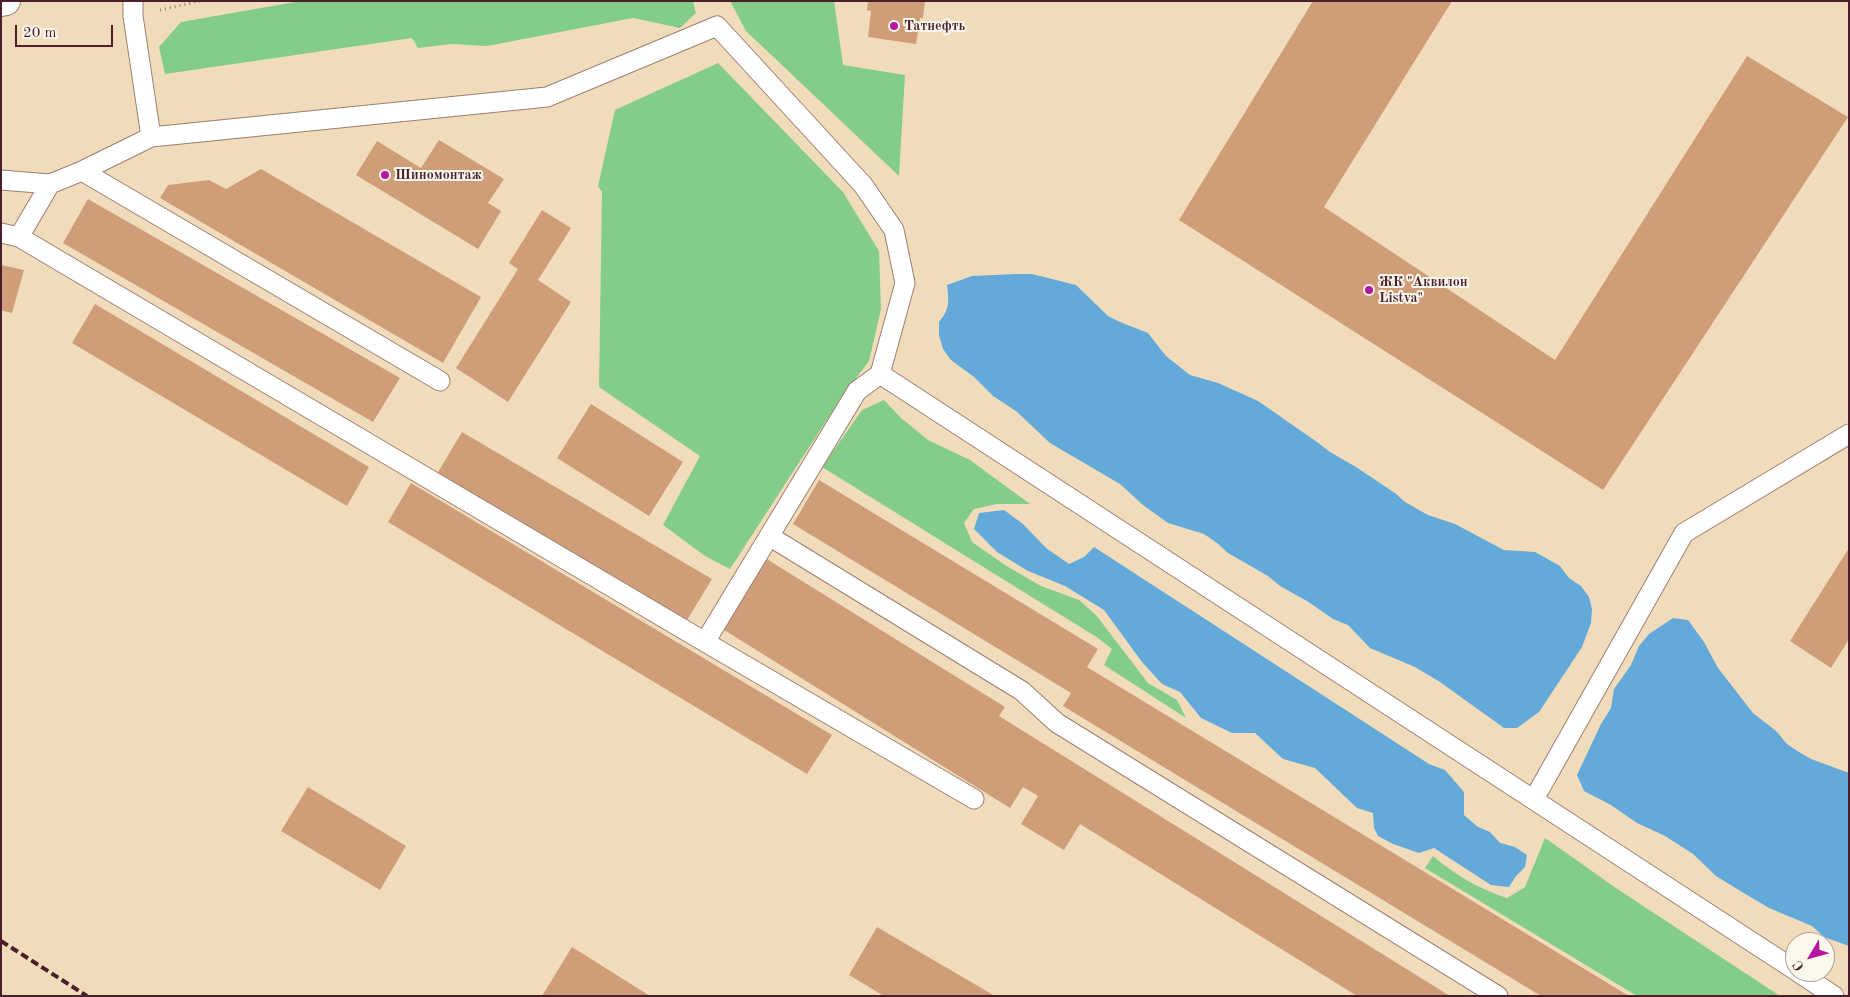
<!DOCTYPE html>
<meta charset="utf-8">
<style>
body{margin:0}
#map{position:relative;width:1850px;height:997px;overflow:hidden;background:#f0dcbb;font-family:"Old Standard TT",serif}
canvas{display:block}
.frame{position:absolute;inset:0;border:2px solid #4a1f2b;pointer-events:none}
.north{position:absolute;left:1785px;top:932px;width:50px;height:50px;box-sizing:border-box;background:#fbf7ec;border:1px solid #b4a19f;border-radius:50%;rotate:233deg;font-size:14px;font-weight:700;line-height:20px;text-align:center;color:#4a1f2b}
.north::after{content:'';display:block;margin:auto;width:18px;height:22px;background:#b5179e;clip-path:polygon(50% 0,100% 100%,50% 72%,0 100%)}
.scale{position:absolute;left:15px;top:25px;width:98px;height:22px;box-sizing:border-box;border:2px solid #4a1f2b;border-top:0;padding-left:6px;font-size:15px;line-height:18px;white-space:nowrap;color:#4a1f2b;-webkit-text-stroke:4px #fbf7ec;paint-order:stroke}
</style>
<div id="map">
<canvas width="1850" height="997"></canvas>
<div class="frame"></div>
<div class="north">С</div>
<div class="scale">20 m</div>
</div>
<script>
const c = document.querySelector('canvas').getContext('2d');
c.lineJoin = 'round';
function fill(path, color) { c.fillStyle = color; c.fill(path, 'evenodd'); }
function trace(path, color, width, dash) { c.strokeStyle = color; c.lineWidth = width; c.lineCap = dash ? 'butt' : 'round'; c.setLineDash(dash || []); c.stroke(path); }
function label(font, color, halo, rows, align = 'center') {
  c.font = font + ' "Old Standard TT",serif'; c.lineWidth = 4; c.setLineDash([]); c.textBaseline = 'middle'; c.strokeStyle = halo; c.fillStyle = color; for (const [text, x, y, turn = 0] of rows) {
    c.save(); c.translate(x, y); c.rotate((+turn || 0) * Math.PI / 180); c.textAlign = isNaN(turn) ? turn : align; if (halo) c.strokeText(text, 0, 0); c.fillText(text, 0, 0); c.restore();
  }
}
fill(new Path2D(`
 M301,1H693L696,13L680,28L633,18L487,46L451,44L418,48L412,38L165,74L159,47L181,22Z
 M730,1H834L843,65L905,75L899,176L746,31Z
 M718,63L843,192L879,251L881,309L869,361L841,398L730,569L705,556L663,525L700,456L599,387L602,192L598,186L615,110Z
 M884,400L901,418L928,440L970,460L1030,504H997L974,509L964,523L972,542L1005,565L1041,586L1079,600L1096,615L1148,683L1177,700L1186,718L1104,665L1112,649L1098,638L822,467L862,410Z
 M1545,838L1616,888L1780,996H1637L1425,868L1433,856C1455,875 1479,889 1507,898L1525,887Z`), '#84cd89');
fill(new Path2D(`
 M1016,274H1032L1076,285L1108,316L1120,322L1148,333L1166,356L1190,375L1218,383L1258,401L1317,442L1330,452L1356,467L1395,493L1405,502L1428,515L1455,524L1504,550L1535,552L1560,566L1569,578L1581,586L1589,597L1592,609L1591,623L1582,647L1539,712L1517,728H1504L1440,682L1415,667L1370,648L1348,625L1333,619L1307,601L1280,586L1268,576L1228,553L1217,543L1204,534L1168,523L1143,505L1120,484L1050,443L1016,411L993,396L974,377L951,360L943,349L939,335V322C950,309 949,301 947,285L972,276Z
 M1004,510L1023,524L1046,548L1069,564L1084,557L1094,547L1412,753L1429,764L1445,770L1464,792V815L1478,827L1490,832L1500,843L1515,847L1527,855L1525,867L1516,876L1509,887L1491,885L1434,848L1419,853L1393,844L1378,836L1374,828L1373,813L1357,808L1315,768L1283,759L1255,733H1232L1201,718L1180,692L1162,684L1142,662L1104,610L1065,586L1028,571L997,552L974,529L979,513Z
 M1673,618L1688,620L1704,642L1718,668L1753,713L1776,731L1787,744L1799,752L1811,759L1849,773V946L1824,937L1812,926L1769,908L1742,892L1716,876L1693,854L1665,836L1637,823L1611,805L1584,791L1577,775L1601,724L1611,708L1614,689L1631,665L1639,646L1649,634Z`), '#63aada');
fill(new Path2D(`
 M868,1H925L923,18H920L916,44L868,37L871,11L867,10Z
 M1313,1H1452L1324,207L1555,360L1747,56L1848,117L1603,490L1179,220Z
 M439,140L504,179L488,203L501,211L478,249L356,175L377,141L421,168Z
 M261,169L481,297L443,363L160,198L168,185L209,180L226,189Z
 M88,199L400,378L373,422L63,243Z
 M542,210L571,228L538,280L571,302L508,402L456,368L518,269L509,263Z
 M1,265L24,270L12,313L1,310Z
 M95,304L369,467L347,506L72,343Z
 M591,404L683,462L649,516L557,458Z
 M462,432L712,579L687,620L437,474Z
 M819,480L1098,649L1087,667L1629,996H1541L1063,706L1071,693L793,524Z
 M411,483L832,735L807,774L388,522Z
 M1849,548V639L1831,668L1790,641Z
 M765,558L1005,707L999,716L1450,996H1357L1080,824L1064,850L1021,824L1038,796L1023,787L1010,808L721,628Z
 M308,787L406,846L380,890L281,831Z
 M877,927L995,996H884L849,975Z
 M572,947L650,996H542Z`), '#cf9e79');
const lane = new Path2D(`
 M133,1V16L151,137L547,97L717,26L863,185L894,230L905,283L880,374L1795,970
 M82,171L440,381
 M1,180L50,184
 M1,233L19,237L50,184L82,171L151,137
 M19,237L705,642
 M880,374L857,391L705,642L974,799
 M769,536L1022,691L1057,723L1498,996
 M1534,799L1684,533L1849,434
 M1798,972L1834,996`);
const primary = new Path2D(`
 M1,2L6,1`);
trace(lane, '#9d7e73', 21);
trace(primary, '#9d7e73', 30);
trace(new Path2D(`
 M160,10L200,1`), '#9d7e73', 3, [1, 4]);
trace(lane, '#fff', 19);
trace(primary, '#fff', 28);
trace(new Path2D(`
 M1,941L87,996`), '#4a1f2b', 4, [8, 4]);
for (const [x, y, r, color] of [
 [894,26,5,"#b5179e"],
 [385,175,5,"#b5179e"],
 [1369,290,5,"#b5179e"]
]) { const dot = new Path2D(); dot.arc(x, y, r, 0, 2 * Math.PI); c.fillStyle = color; c.fill(dot); trace(dot, '#fbf7ec', 2); }
label('bold 14px', '#4a1f2b', '#fbf7ec', [
 ["Татнефть",904,26],
 ["Шиномонтаж",395,175],
 ["ЖК \"Аквилон",1379,282],
 ["Listva\"",1379,298]
], 'left');
</script>
